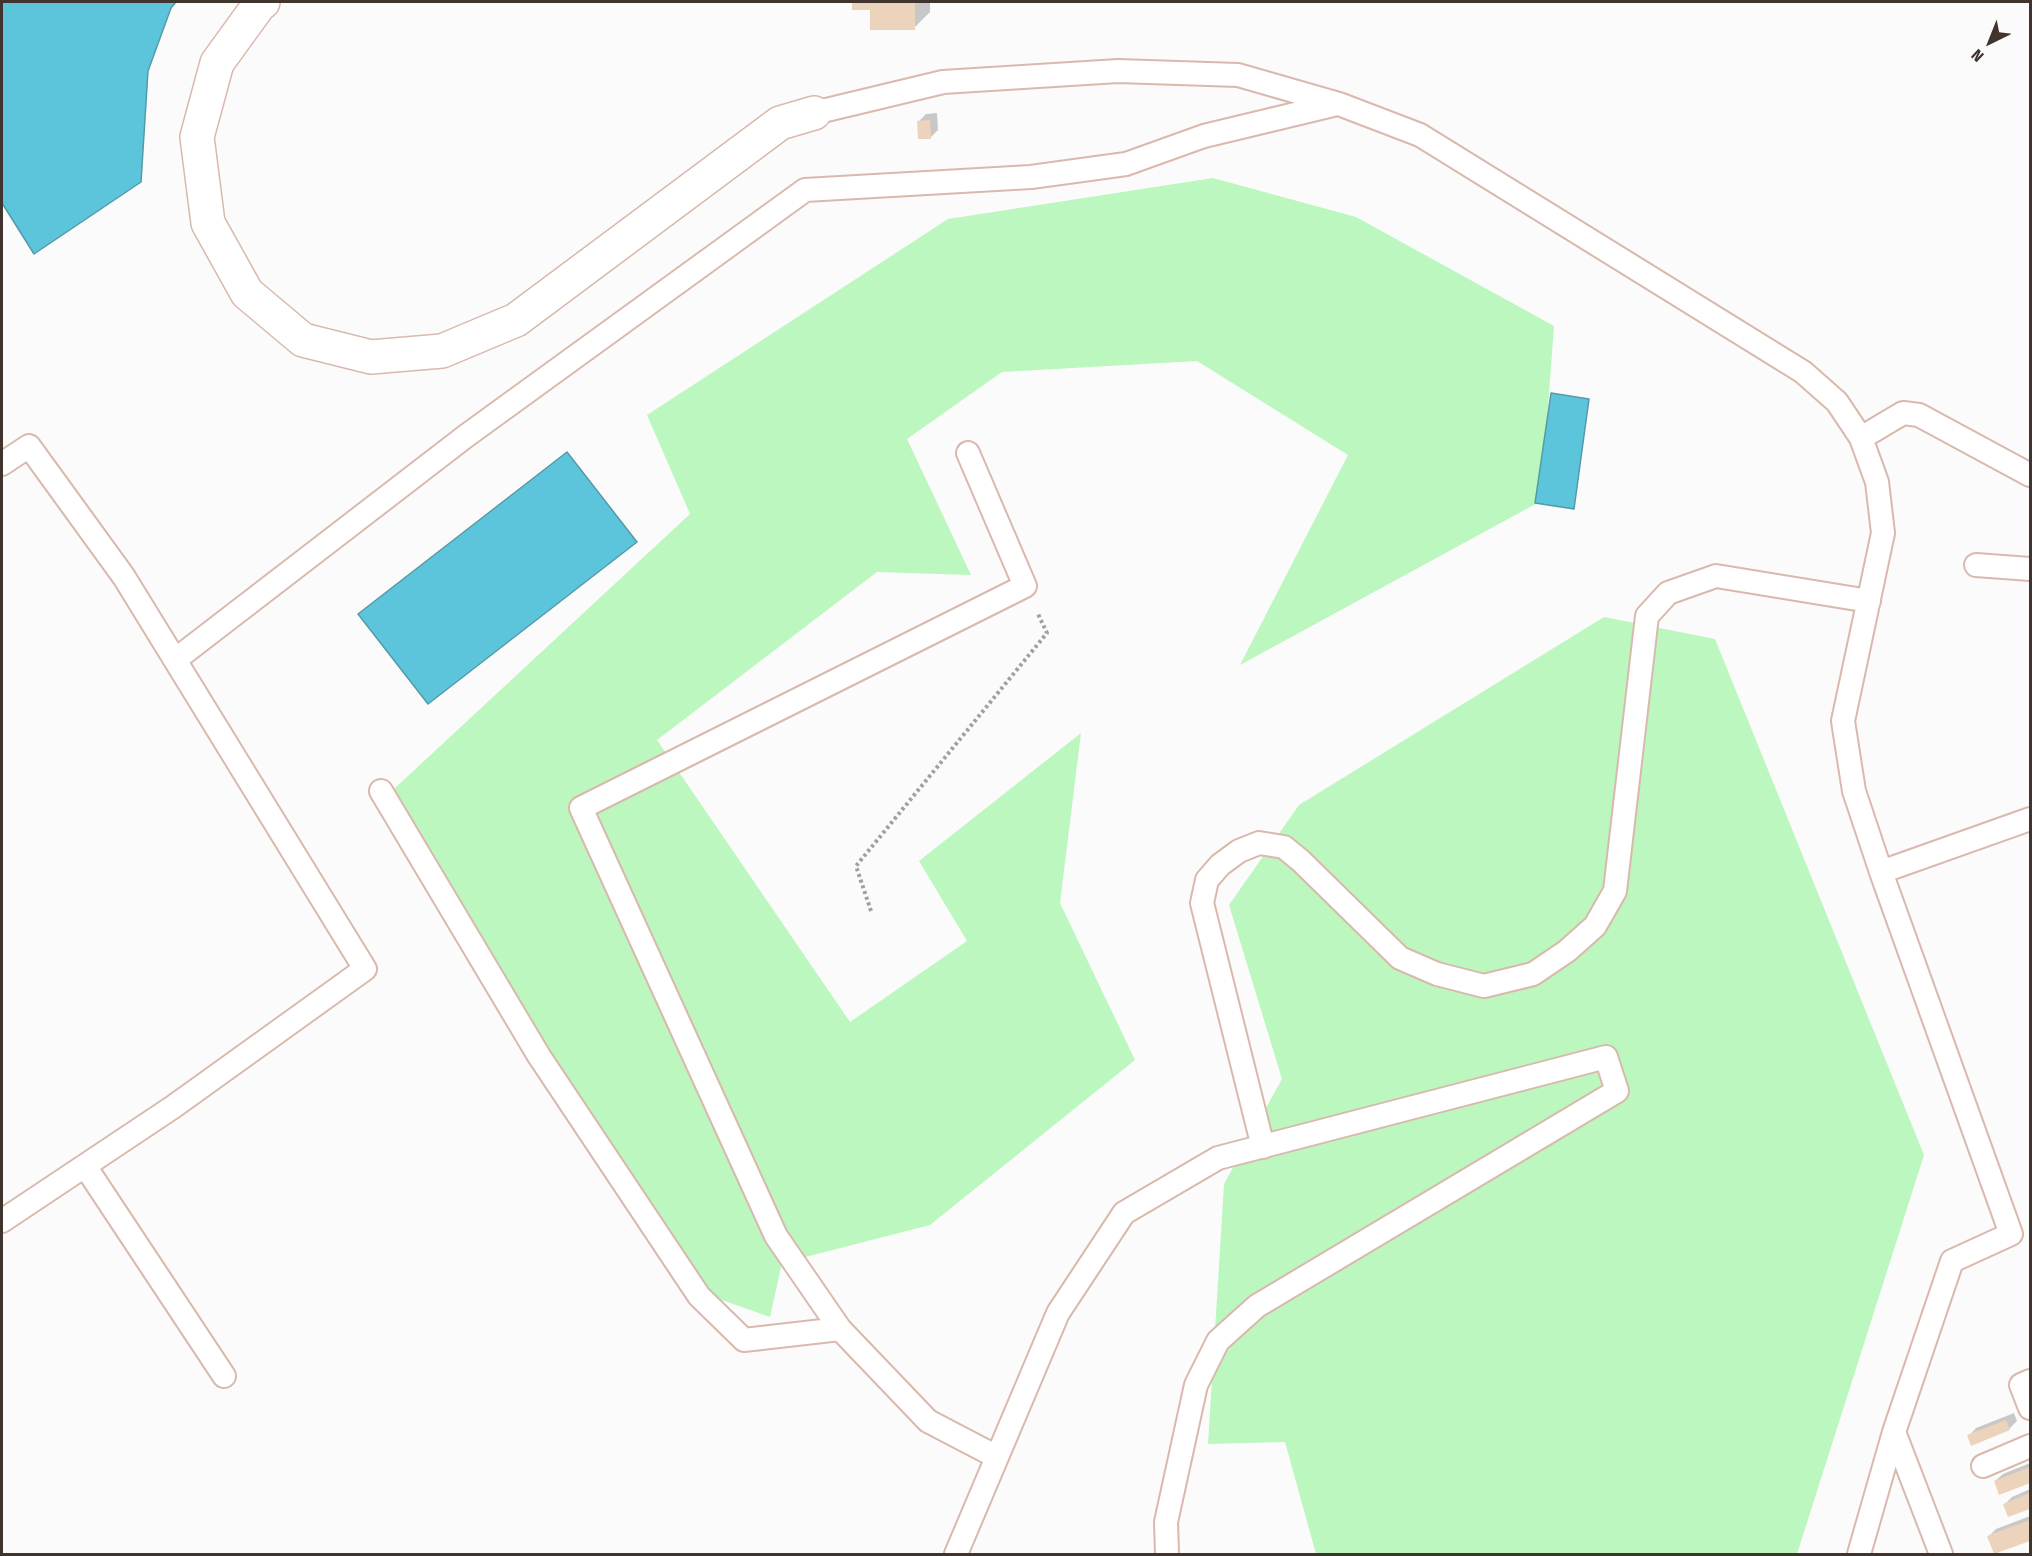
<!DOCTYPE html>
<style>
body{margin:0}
#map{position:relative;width:2032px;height:1556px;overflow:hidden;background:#fbfbfb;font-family:"Fira Sans Condensed",sans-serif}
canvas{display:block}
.frame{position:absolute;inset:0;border:3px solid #40342f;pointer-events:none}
.north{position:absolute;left:1960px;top:12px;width:60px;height:60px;-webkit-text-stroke:4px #fbfbfb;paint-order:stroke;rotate:223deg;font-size:16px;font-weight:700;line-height:24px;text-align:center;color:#40342f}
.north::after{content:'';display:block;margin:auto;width:21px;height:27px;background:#40342f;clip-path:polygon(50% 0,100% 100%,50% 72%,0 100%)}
</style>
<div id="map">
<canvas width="2032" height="1556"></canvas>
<div class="frame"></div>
<div class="north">N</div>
</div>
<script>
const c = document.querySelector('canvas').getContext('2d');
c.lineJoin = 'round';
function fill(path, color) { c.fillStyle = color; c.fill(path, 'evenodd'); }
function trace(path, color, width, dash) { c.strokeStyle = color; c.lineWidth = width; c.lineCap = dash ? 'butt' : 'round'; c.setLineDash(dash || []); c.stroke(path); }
fill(new Path2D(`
 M1213,178L1356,217L1554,326L1541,501L1240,665L1348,455L1197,361L1002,372L907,439L971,575L877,572L657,740L850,1022L967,941L919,861L1081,733L1060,903L1135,1060L930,1225L782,1263L770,1317L702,1293L381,801L690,514L647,415L948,219Z
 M1604,617L1715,639L1924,1155L1797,1554H1316L1285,1442L1208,1444L1224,1184L1282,1079L1229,905L1299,805Z`), '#bbf7be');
const water = new Path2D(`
 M2,2H176L171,8L148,71L141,182L34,254L2,203Z
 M1551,393L1589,399L1574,509L1535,503Z
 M567,452L637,542L428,704L358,614Z`);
fill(water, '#5dc5db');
trace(water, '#549aa7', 1.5);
fill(new Path2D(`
 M853,2H930V12L914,28L872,8H853Z
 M937,113L938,130L930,138L919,121L926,114Z
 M2014,1413L2017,1421L2009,1429L1969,1436L1976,1428Z
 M2030,1463V1481L2000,1493L1995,1481L2003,1474Z
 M2030,1489V1507L2009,1516L2005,1504L2012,1497Z
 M2030,1516V1539L1995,1552L1989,1536L1996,1529Z`), '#0003');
fill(new Path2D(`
 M852,2H915V30H870V10H852Z
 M930,120L931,139H918L917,121Z
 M2006,1420L2010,1430L1971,1446L1967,1435Z
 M2030,1467V1483L1999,1495L1994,1481Z
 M2030,1493V1509L2008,1517L2003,1504Z
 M2030,1520V1541L1994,1554L1987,1536Z`), '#ebd3bc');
const lane = new Path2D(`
 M814,113L943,82L1118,71L1238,75L1339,104L1420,135L1803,372L1837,402L1861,438L1877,482L1883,533L1843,721L1854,791L1881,872L2030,819
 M1861,438L1903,413L1919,415L2030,475
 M968,453L1025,586L581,808L776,1236L840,1329L928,1421L997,1457
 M2,464L29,446L124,577L365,969L173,1107L2,1221
 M1976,565L2030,569
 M175,660L466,436L805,190L1031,177L1126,164L1204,136L1337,104
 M381,791L539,1056L699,1296L744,1340L840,1329
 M1881,872L2011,1234L1952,1261L1894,1432L1941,1554
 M1263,1147L1202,903L1207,880L1220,865L1239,851L1259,843L1284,847L1301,861L1400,958L1437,974L1484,986L1533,974L1567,951L1595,926L1615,891L1647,616L1668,593L1716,576L1869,601
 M85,1166L224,1376
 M2030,1381L2021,1385L2030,1408
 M1983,1466L2030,1446
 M956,1554L1058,1313L1124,1213L1218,1158L1606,1057L1617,1091L1257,1306L1218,1341L1196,1385L1166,1522L1167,1554
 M1859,1554L1894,1432`);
const secondary = new Path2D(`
 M263,2L259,5L217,63L197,137L208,223L247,293L303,340L371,357L442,351L516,320L780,123L814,113`);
trace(lane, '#d9b9ad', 26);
trace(secondary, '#d9b9ad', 36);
trace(new Path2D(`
 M871,911L856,866L1047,633L1038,614`), '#a49e9c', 4, [3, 3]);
trace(lane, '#fff', 22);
trace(secondary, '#fff', 33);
</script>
